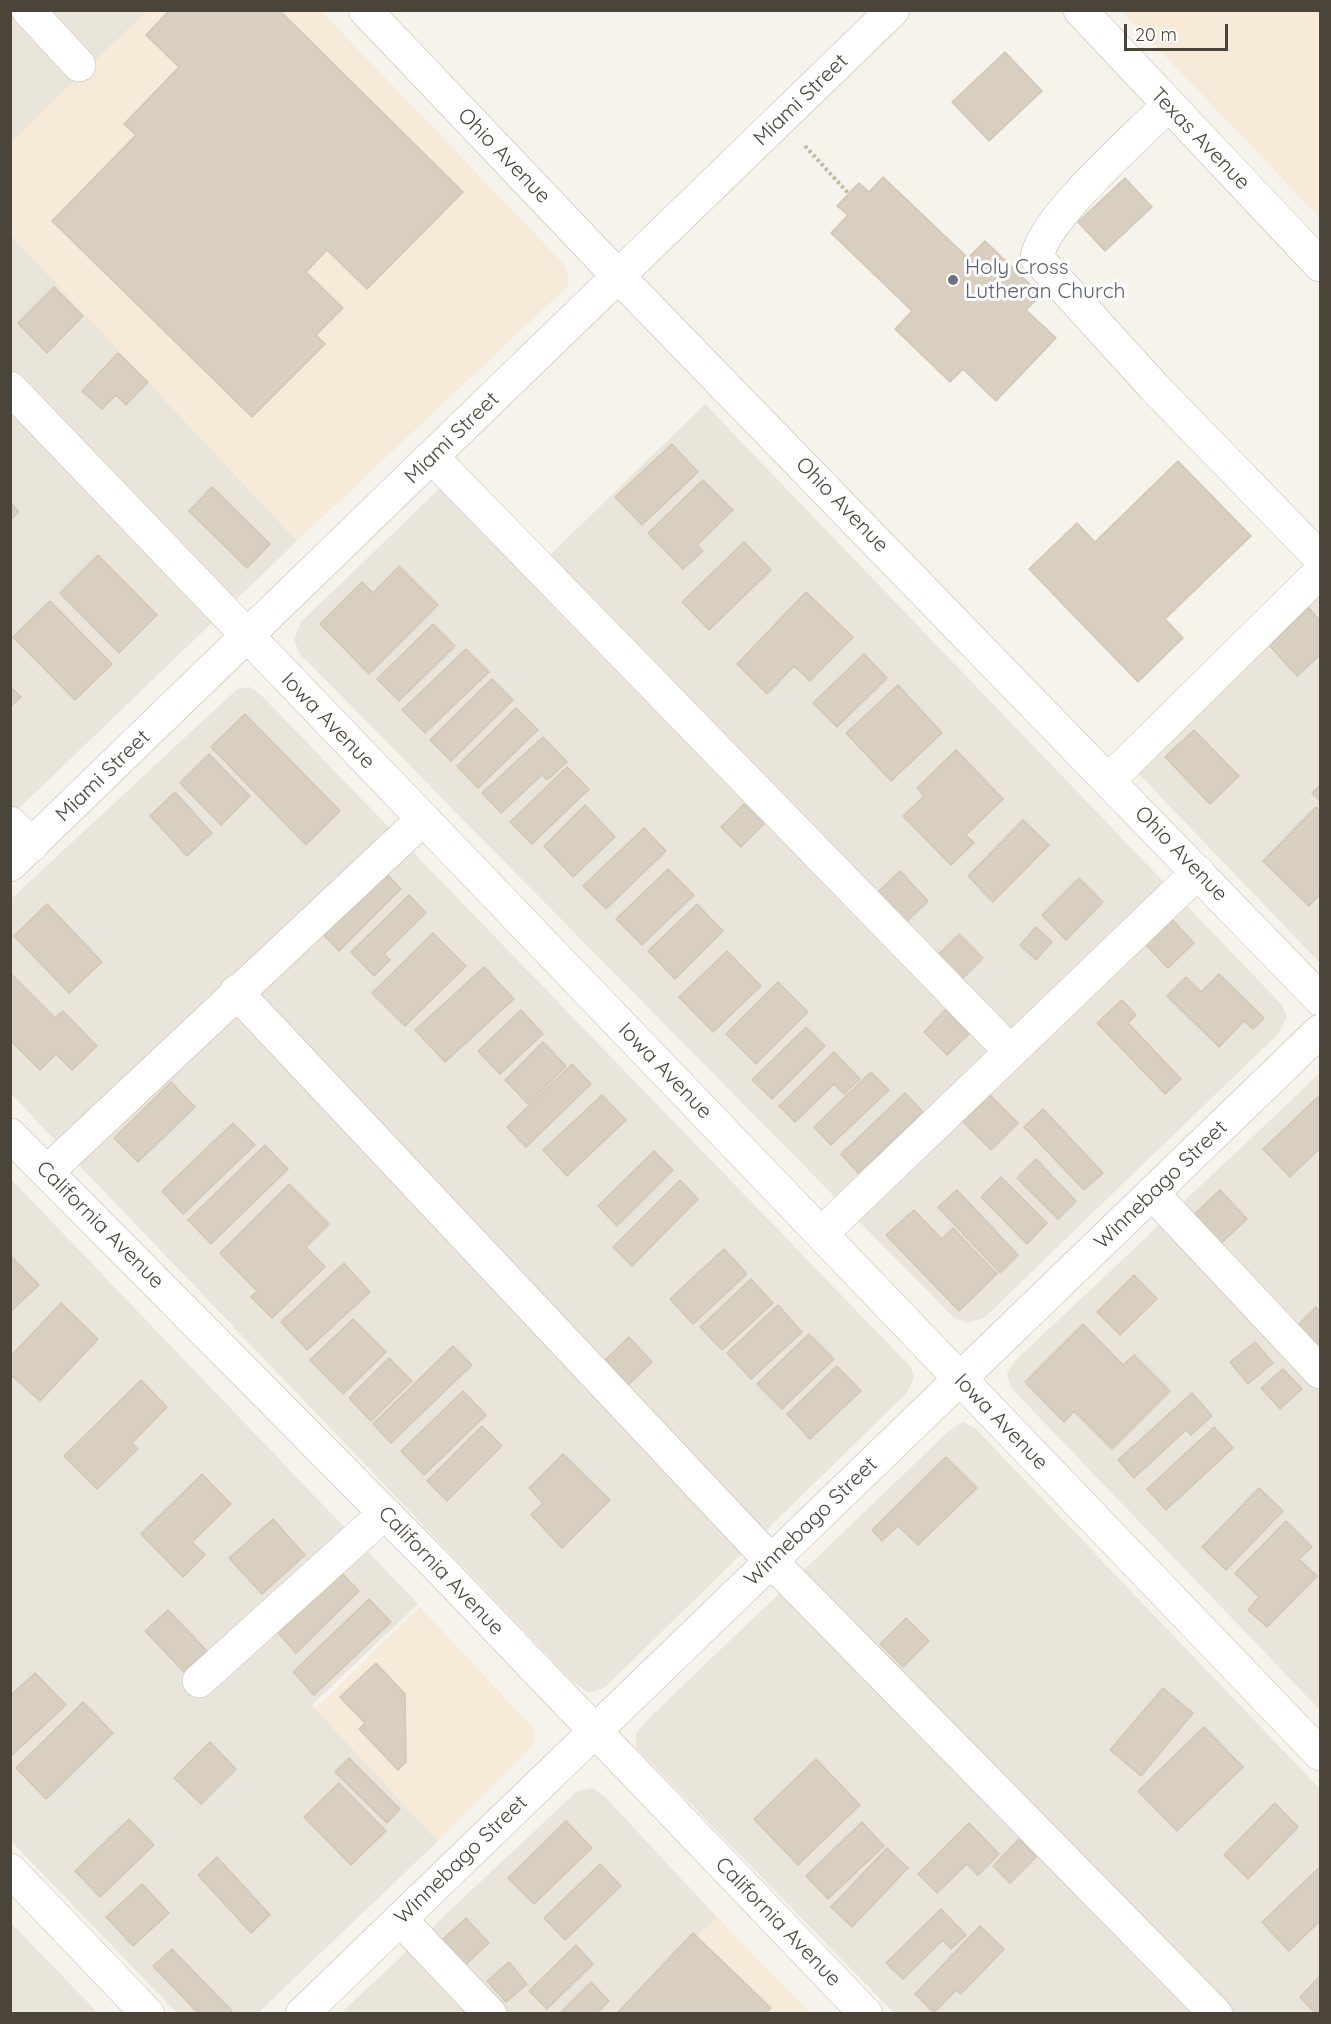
<!DOCTYPE html>
<style>
body{margin:0}
#map{position:relative;width:1331px;height:2024px;overflow:hidden;background:#f6f3ec;font-family:Quicksand,sans-serif}
canvas{display:block}
.frame{position:absolute;inset:0;border:12px solid #4b4439;pointer-events:none}
.scale{position:absolute;left:1124px;top:24px;width:104px;height:27px;box-sizing:border-box;border:3px solid #4b4439;border-top:0;padding-left:8px;font-size:18px;line-height:21px;white-space:nowrap;color:#4b4439;-webkit-text-stroke:4px #fff;paint-order:stroke}
</style>
<div id="map">
<canvas width="1331" height="2024"></canvas>
<div class="frame"></div>
<div class="scale">20 m</div>
</div>
<script>
const c = document.querySelector('canvas').getContext('2d');
c.lineJoin = 'round';
function fill(path, color) { c.fillStyle = color; c.fill(path, 'evenodd'); }
function trace(path, color, width, dash) { c.strokeStyle = color; c.lineWidth = width; c.lineCap = dash ? 'butt' : 'round'; c.setLineDash(dash || []); c.stroke(path); }
function label(font, color, halo, rows, align = 'center') {
  c.font = font + ' Quicksand,sans-serif'; c.lineWidth = 6; c.setLineDash([]); c.textBaseline = 'middle'; c.strokeStyle = halo; c.fillStyle = color; for (const [text, x, y, turn = 0] of rows) {
    c.save(); c.translate(x, y); c.rotate((+turn || 0) * Math.PI / 180); c.textAlign = isNaN(turn) ? turn : align; if (halo) c.strokeText(text, 0, 0); c.fillText(text, 0, 0); c.restore();
  }
}
fill(new Path2D(`
 M11,11H147L11,143Z
 M11,235L297,541L11,816Z
 M705,404L1282,1005L1287,1017L1279,1033L984,1318L967,1323L953,1317L299,653L294,639L301,622L443,485L547,558Z
 M1320,590V963L1136,771Z
 M250,687L262,696L911,1367L914,1378L907,1393L604,1688L589,1693L573,1682L11,1094V899L237,689Z
 M1320,1073V1710L1011,1388L1007,1373L1015,1361Z
 M10,1178L418,1604L312,1705L438,1841L258,2013H177L11,1841Z
 M963,1422L975,1428L1320,1789V2013H894L636,1748V1733L646,1721L951,1429Z
 M593,1788L605,1797L717,1917L615,2013L340,2014L577,1791Z
 M10,1923H11L98,2013H11Z`), '#eae5da');
fill(new Path2D(`
 M147,11H321L563,263L568,273L569,285L297,541L11,235L10,143Z
 M1122,11H1320V218Z
 M420,1607L535,1730V1741L527,1752L438,1841L315,1709Z
 M717,1917L810,2013L615,2014Z`), '#f7ead8');
const building = new Path2D(`
 M170,10H279L463,192L367,289L327,250L306,272L343,308L316,335L325,344L252,417L52,221L136,135L124,124L179,67L146,35Z
 M1005,52L1042,91L989,141L952,102Z
 M883,177L968,258L985,241L1041,295L1026,310L1056,338L996,401L963,369L950,382L895,329L912,311L831,233L848,215L837,206L859,183L869,192Z
 M1125,178L1152,207L1105,251L1078,222Z
 M54,287L83,316L47,353L18,323Z
 M118,353L148,382L126,405L116,395L102,409L82,391Z
 M672,444L698,472L642,525L615,497Z
 M1178,461L1251,536L1165,619L1183,638L1138,682L1029,569L1077,523L1095,542Z
 M703,480L733,510L697,545L703,551L683,569L648,533Z
 M212,487L270,544L247,568L189,511Z
 M10,502L19,512L10,520Z
 M744,542L771,570L709,630L682,602Z
 M98,555L157,615L119,653L60,593Z
 M399,566L438,605L369,674L320,624L362,582L373,593Z
 M806,592L853,637L810,681L794,666L767,694L737,664Z
 M50,601L112,664L75,700L13,637Z
 M1309,608L1320,621V655L1297,676L1269,645Z
 M433,624L455,646L399,701L377,679Z
 M466,649L489,672L425,733L402,710Z
 M864,654L887,678L837,727L813,703Z
 M492,679L513,700L451,761L430,740Z
 M898,685L942,733L891,781L846,733Z
 M10,686L21,697L10,707Z
 M516,708L538,730L478,788L457,766Z
 M245,714L340,811L306,845L211,747Z
 M1194,730L1239,776L1210,804L1165,757Z
 M543,737L567,762L547,780L542,775L501,813L482,793Z
 M956,750L1003,799L966,835L974,843L951,865L903,816L924,796L917,788Z
 M209,754L250,796L221,825L180,783Z
 M567,767L589,789L532,844L510,822Z
 M1320,785V801L1312,793Z
 M175,792L212,833L187,856L150,816Z
 M744,804L764,824L741,847L721,827Z
 M585,805L615,837L573,877L544,846Z
 M1316,807L1320,811V894L1309,906L1263,861Z
 M1023,820L1049,845L993,902L968,876Z
 M644,828L666,851L606,909L583,886Z
 M382,869L401,889L339,951L320,931Z
 M668,869L694,895L642,945L616,919Z
 M900,871L928,901L901,927L872,898Z
 M1079,878L1103,902L1066,940L1042,915Z
 M409,895L426,913L384,954L390,960L374,976L351,952Z
 M47,904L102,962L69,993L14,936Z
 M697,904L723,931L675,979L648,951Z
 M1169,916L1194,943L1168,968L1142,941Z
 M1036,927L1052,942L1036,960L1020,945Z
 M433,933L466,966L405,1026L372,993Z
 M959,934L983,958L961,980L936,957Z
 M727,951L761,986L713,1032L679,997Z
 M484,967L514,999L445,1062L415,1030Z
 M10,973L55,1018L63,1011L97,1046L72,1070L56,1054L40,1070L10,1040Z
 M1219,974L1264,1018L1253,1029L1244,1021L1219,1047L1167,996L1186,977L1201,992Z
 M778,982L808,1012L756,1064L726,1034Z
 M1122,1000L1136,1015L1128,1023L1181,1079L1165,1094L1097,1023Z
 M521,1010L543,1034L500,1074L478,1051Z
 M945,1010L969,1034L947,1055L924,1032Z
 M806,1027L825,1046L772,1099L752,1080Z
 M543,1042L566,1066L528,1104L505,1080Z
 M834,1052L860,1079L844,1094L834,1084L795,1122L779,1106Z
 M572,1064L591,1084L526,1147L507,1127Z
 M871,1072L889,1090L831,1145L814,1127Z
 M171,1082L195,1107L138,1162L114,1138Z
 M905,1093L923,1112L858,1173L841,1154Z
 M602,1095L626,1120L567,1176L543,1150Z
 M990,1095L1018,1123L991,1150L963,1122Z
 M1320,1095V1148L1290,1177L1263,1149Z
 M1043,1109L1103,1173L1084,1190L1024,1127Z
 M233,1123L255,1145L183,1214L162,1191Z
 M265,1145L288,1169L211,1244L188,1220Z
 M654,1151L673,1170L617,1226L598,1206Z
 M1036,1159L1076,1201L1058,1219L1017,1178Z
 M1001,1177L1047,1223L1027,1244L981,1197Z
 M680,1180L698,1199L632,1266L613,1247Z
 M289,1184L329,1224L306,1247L325,1267L272,1318L251,1297L257,1291L220,1253Z
 M957,1190L1018,1255L1000,1273L938,1207Z
 M1220,1190L1247,1219L1215,1249L1188,1220Z
 M914,1210L942,1239L953,1228L997,1274L959,1311L886,1235Z
 M724,1249L747,1274L693,1324L670,1299Z
 M10,1255L39,1285L10,1312Z
 M344,1263L370,1292L307,1350L281,1322Z
 M1134,1275L1157,1299L1120,1335L1097,1312Z
 M751,1279L773,1303L722,1350L700,1327Z
 M61,1303L98,1339L40,1401L10,1374V1357Z
 M778,1305L802,1332L751,1379L727,1353Z
 M1316,1307L1320,1311V1346L1317,1350L1295,1328Z
 M353,1319L386,1352L343,1394L310,1360Z
 M1083,1324L1123,1365L1134,1355L1170,1391L1112,1449L1074,1411L1064,1422L1025,1382Z
 M809,1334L834,1359L782,1409L757,1384Z
 M629,1337L652,1362L627,1386L603,1362Z
 M1255,1342L1273,1363L1248,1384L1230,1362Z
 M453,1346L472,1365L391,1443L373,1424Z
 M389,1358L412,1381L371,1421L349,1398Z
 M837,1366L861,1391L810,1439L787,1414Z
 M1283,1369L1302,1389L1280,1409L1261,1388Z
 M141,1380L167,1407L132,1443L138,1449L97,1489L64,1456Z
 M463,1391L486,1415L424,1475L401,1451Z
 M1192,1393L1212,1416L1191,1435L1186,1430L1134,1478L1118,1460Z
 M482,1426L502,1446L447,1501L427,1481Z
 M1214,1427L1233,1448L1166,1510L1147,1489Z
 M563,1454L610,1500L562,1548L531,1515L543,1503L529,1488Z
 M946,1457L977,1488L918,1545L898,1526L882,1541L872,1530Z
 M202,1474L231,1504L192,1542L205,1555L183,1577L141,1534Z
 M1259,1488L1283,1511L1226,1570L1202,1547Z
 M273,1519L305,1555L262,1594L229,1558Z
 M1286,1521L1312,1547L1299,1559L1317,1576L1267,1627L1248,1610L1259,1597L1235,1573Z
 M340,1571L359,1591L296,1653L277,1632Z
 M369,1599L391,1622L314,1695L293,1672Z
 M168,1610L207,1651L184,1672L145,1631Z
 M906,1618L929,1641L903,1667L880,1644Z
 M376,1663L405,1694L406,1762L398,1770L359,1729L365,1723L340,1697Z
 M35,1673L66,1705L10,1757V1696Z
 M1163,1688L1193,1713L1141,1776L1110,1750Z
 M83,1702L113,1733L46,1799L16,1768Z
 M1204,1727L1243,1767L1177,1831L1138,1791Z
 M210,1742L236,1769L201,1804L174,1778Z
 M349,1758L400,1809L387,1823L335,1772Z
 M816,1759L860,1805L798,1865L754,1819Z
 M339,1783L386,1831L351,1865L304,1817Z
 M1275,1803L1298,1827L1248,1879L1224,1855Z
 M129,1819L154,1845L100,1897L75,1871Z
 M566,1821L592,1848L534,1904L508,1878Z
 M862,1822L884,1846L828,1899L806,1876Z
 M969,1823L999,1854L978,1875L967,1864L937,1893L918,1874Z
 M1019,1839L1036,1857L1010,1883L993,1866Z
 M887,1848L908,1868L852,1927L831,1907Z
 M217,1857L270,1915L251,1933L198,1875Z
 M600,1864L621,1886L565,1940L544,1918Z
 M1320,1867V1921L1289,1951L1262,1922Z
 M142,1884L169,1913L133,1946L106,1917Z
 M941,1909L966,1935L951,1949L943,1940L903,1979L886,1963Z
 M466,1918L489,1943L463,1967L440,1942Z
 M980,1926L1004,1949L961,1994L956,1990L934,2013L915,1994Z
 M693,1933L771,2008L765,2014H616Z
 M576,1945L593,1964L547,2009L529,1991Z
 M172,1949L232,2011L229,2014H199L153,1966Z
 M509,1962L527,1984L506,2002L487,1981Z
 M1320,1976V2014H1316L1300,1997Z
 M591,1982L609,2001L596,2014H559Z`);
fill(building, '#d8cfc1');
trace(building, '#d3c7b4', 1.5);
const minor = new Path2D(`
 M28,10L79,65
 M365,10L618,276L1320,999
 M1080,10L1320,265
 M1167,106C1137,137 1042,219 1037,258L1155,388L1320,558
 M10,388L1320,1754
 M432,457L1011,1052
 M1110,779L1320,572
 M10,823L32,845
 M10,865L893,10
 M236,992L771,1561L1216,2014
 M10,1135L442,1571L866,2014
 M47,1172L423,819
 M1152,1193L1320,1372
 M821,1234L1198,872
 M199,1681L385,1513
 M10,1870L148,2014
 M400,1919L490,2014
 M302,2014L1320,1031`);
trace(minor, '#c2bbae', 34);
trace(new Path2D(`
 M805,146L849,194`), '#c4b79f', 4, [3, 3]);
trace(minor, '#fff', 33);
for (const [x, y, r, color] of [
 [953,280,6,"#6b7280"]
]) { const dot = new Path2D(); dot.arc(x, y, r, 0, 2 * Math.PI); c.fillStyle = color; c.fill(dot); trace(dot, '#fff', 2); }
label('21px', '#4b4439', '#fff', [
 ["Miami Street",801,100,-44],
 ["Texas Avenue",1200,139,46],
 ["Ohio Avenue",504,156,46],
 ["Miami Street",452,438,-44],
 ["Ohio Avenue",842,505,46],
 ["Iowa Avenue",328,721,46],
 ["Miami Street",103,776,-44],
 ["Ohio Avenue",1181,854,46],
 ["Iowa Avenue",665,1071,46],
 ["Winnebago Street",1161,1185,-44],
 ["California Avenue",100,1225,45],
 ["Iowa Avenue",1001,1422,46],
 ["Winnebago Street",811,1522,-44],
 ["California Avenue",441,1571,46],
 ["Winnebago Street",461,1860,-44],
 ["California Avenue",778,1922,46]
]);
label('21px', '#5b616d', '#fff', [
 ["Holy Cross",965,268],
 ["Lutheran Church",965,292]
], 'left');
</script>
